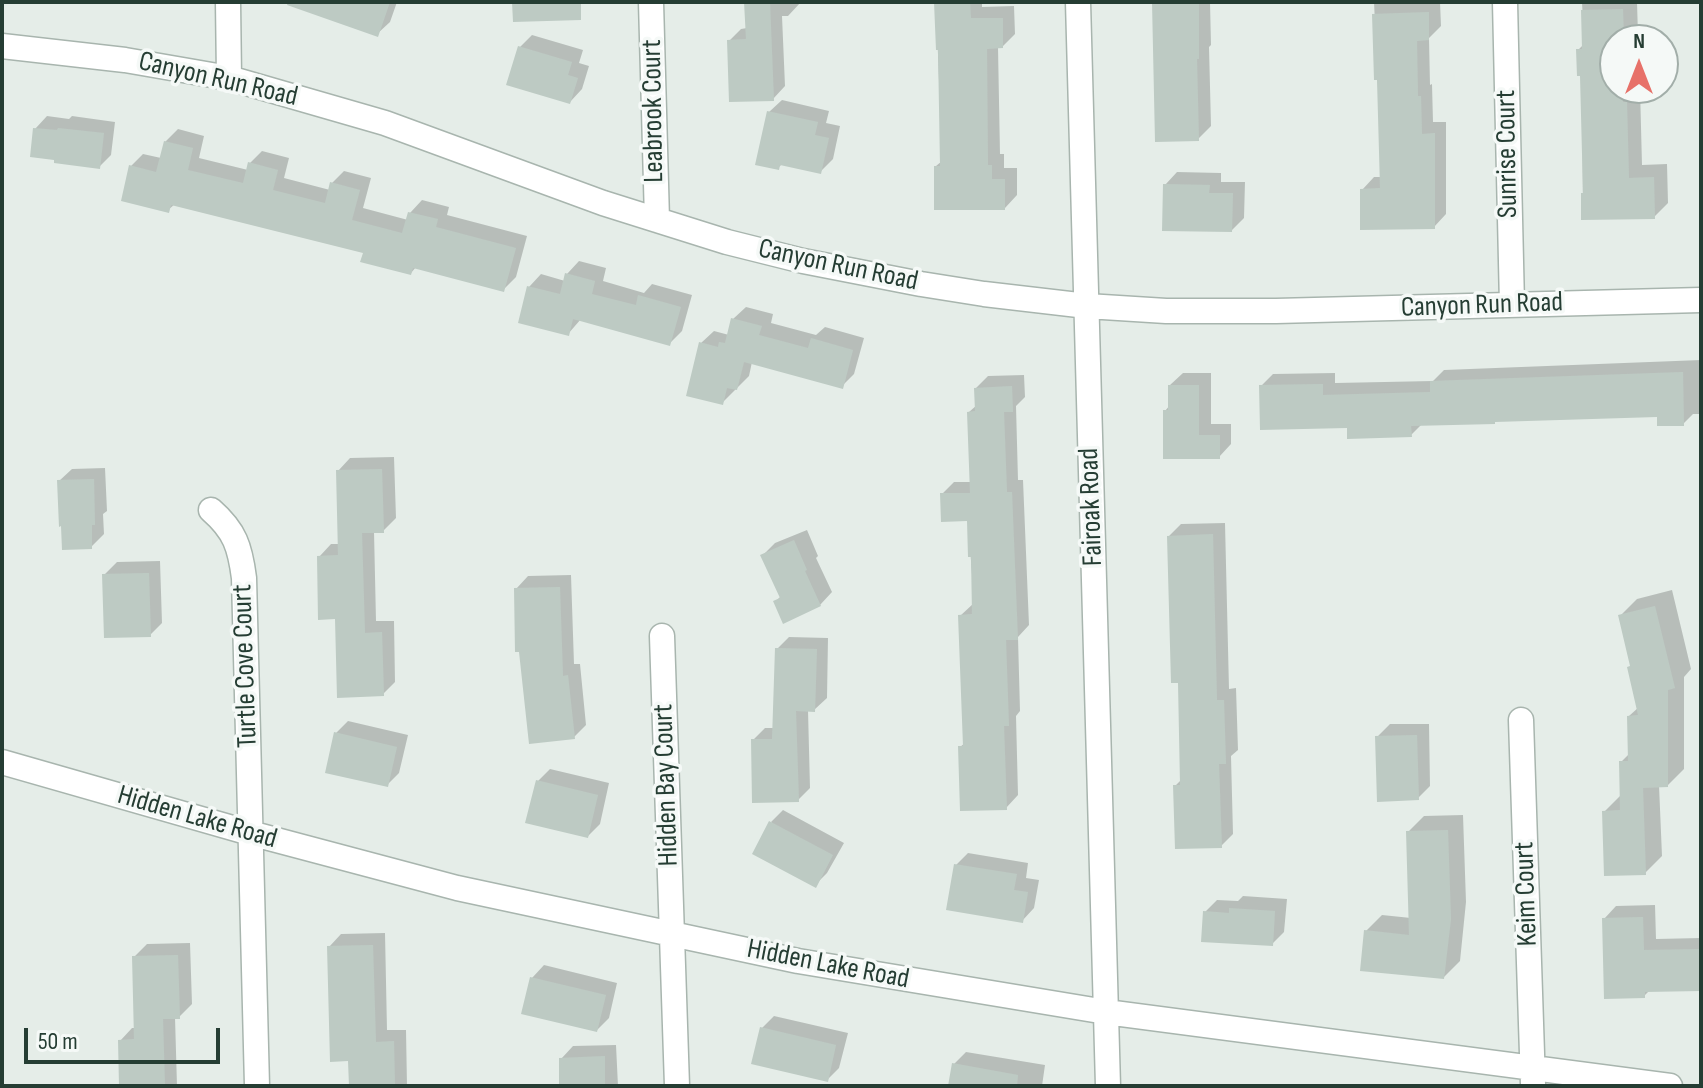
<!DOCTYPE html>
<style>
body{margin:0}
#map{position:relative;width:1703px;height:1088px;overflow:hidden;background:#e5ede8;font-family:"Sofia Sans Condensed",sans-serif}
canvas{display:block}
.frame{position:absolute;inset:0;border:4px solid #253d33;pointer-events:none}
.north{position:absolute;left:1599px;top:24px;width:80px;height:80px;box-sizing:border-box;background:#f5f9f7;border:2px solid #a2aea9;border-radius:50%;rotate:0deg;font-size:22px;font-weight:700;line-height:32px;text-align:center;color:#253d33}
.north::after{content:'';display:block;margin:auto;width:28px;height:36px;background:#e77169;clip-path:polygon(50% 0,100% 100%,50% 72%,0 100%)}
.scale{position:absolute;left:24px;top:1028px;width:196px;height:36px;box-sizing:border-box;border:4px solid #253d33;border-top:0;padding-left:10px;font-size:24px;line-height:28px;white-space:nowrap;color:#253d33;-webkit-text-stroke:6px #f5f9f7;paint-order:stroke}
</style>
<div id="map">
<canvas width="1703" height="1088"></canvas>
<div class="frame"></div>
<div class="north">N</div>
<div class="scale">50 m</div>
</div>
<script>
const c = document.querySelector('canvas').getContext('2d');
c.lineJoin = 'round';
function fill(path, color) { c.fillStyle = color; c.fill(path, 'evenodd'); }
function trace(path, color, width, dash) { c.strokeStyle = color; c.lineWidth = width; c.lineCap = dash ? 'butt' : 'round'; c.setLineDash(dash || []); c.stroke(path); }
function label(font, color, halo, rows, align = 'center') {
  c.font = font + ' "Sofia Sans Condensed",sans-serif'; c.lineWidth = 7; c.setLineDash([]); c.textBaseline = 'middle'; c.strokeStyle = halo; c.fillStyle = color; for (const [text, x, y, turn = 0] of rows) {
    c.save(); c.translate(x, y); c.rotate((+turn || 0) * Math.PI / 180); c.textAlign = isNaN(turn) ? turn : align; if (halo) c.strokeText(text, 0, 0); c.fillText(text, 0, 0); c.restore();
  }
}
fill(new Path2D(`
 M308,2H397L390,22L377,34Z
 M746,2H801L788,16H782L785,86L773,99L729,41L741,29L747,28Z
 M936,2H982V7L1014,6L1015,34L1003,46L998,47L1000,154H1004V168H1017V195L1005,208L936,166L942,161Z
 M1155,2H1210L1211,45L1209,47L1211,126L1198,139Z
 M1374,2H1440L1441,26L1429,38L1430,85L1432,84L1433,122H1446V214L1434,227L1362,190L1374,177H1382Z
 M1582,2H1637L1638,35L1642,34V40H1615V88H1640L1642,165L1667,164L1668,203L1654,217L1583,218L1582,74L1578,50L1584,44Z
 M532,35L583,50L579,63L589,66L582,89L570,102L520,47Z
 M782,100L829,111L826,123L840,126L833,159L820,172L783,163L778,168L769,112Z
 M47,116L69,119L72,116L115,122L111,155L99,167L35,129Z
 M178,129L204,136L199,158L248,170L250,163L262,151L289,158L284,178L330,190L332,183L344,171L371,178L363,208L408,220L410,213L422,200L449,207L447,215L527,236L516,277L503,290L416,267L411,273L365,251L175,204L168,210L131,166L143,154L161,158L165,142Z
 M1177,172L1221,173V182H1245L1244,218L1232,230L1165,185Z
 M579,261L606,268L603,281L644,293L652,284L692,295L682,331L669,344L581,319L568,334L529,287L541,274L565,281L567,274Z
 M746,307L773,314L771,323L816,335L825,327L864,338L854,374L842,386L752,362L749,376L722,403L701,343L714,331L729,335L733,319Z
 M1701,360V414H1693L1683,424L1659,415L1422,424L1411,435L1349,426L1261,386L1273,374L1335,373V383L1433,381L1444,370Z
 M1183,373H1211V424H1231V444L1219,457L1165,411L1170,405V385Z
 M1024,375L1025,397L1016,406L1018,480H1023L1029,625L1018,637L1020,711L1016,716L1018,795L1006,808L960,747L965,743L960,616L974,603L968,519L942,494L954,482H971L969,412L977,405L976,388L988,376Z
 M394,457L396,518L383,531H374L376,621H394L395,682L383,694L337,617L319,557L331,544H340L338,471L350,458Z
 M105,468L107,511L103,514L104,534L91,547L59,481L72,469Z
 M1225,523L1229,689L1236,688L1238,750L1231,756L1233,834L1221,846L1175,786L1182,779L1180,681L1169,536L1181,524Z
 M807,530L818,556L816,558L832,592L820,605L776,601L781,596L762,556L775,543Z
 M160,561L162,623L150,635L104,575L117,562Z
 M571,575L574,664H580L586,725L574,737L516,589L528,576Z
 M1672,590L1691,669L1684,677V769L1668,785H1659L1662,856L1645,873L1604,812L1622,794L1621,762L1630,753L1629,716L1639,707L1632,664L1620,616L1637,599Z
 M789,637L828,638L827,698L814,710H808L810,788L798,800L753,740L765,728H775L777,649Z
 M348,721L408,735L399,773L387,785L336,733Z
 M1390,724H1429L1430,786L1418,798L1377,737Z
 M550,769L609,783L600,824L588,836L538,781Z
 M783,810L844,843L827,873L815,885L771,822Z
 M1463,815L1466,902L1460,961L1444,977L1366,931L1382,915L1411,918L1408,832L1424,816Z
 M968,853L1028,863L1026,878L1039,880L1034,908L1022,921L956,865Z
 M1243,896L1287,899L1284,932L1272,944L1205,912L1217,900L1238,901Z
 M1655,905L1656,939L1701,938V989L1650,990L1644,996L1604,919L1616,906Z
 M385,933L387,1030H406L407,1086H351L350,1059L329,947L341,934Z
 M190,943L192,1004L179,1017H175L177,1086H121L120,1041L132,1028H136L134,957L147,944Z
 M544,965L617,983L609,1018L597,1030L532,978Z
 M774,1016L848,1033L839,1068L827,1080L762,1028Z
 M616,1045L618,1086H562L561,1059L573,1046Z
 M966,1052L1045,1065L1042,1086H950L954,1064Z`), '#0003');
fill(new Path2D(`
 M288,2H390L378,37L287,5Z
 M512,2H581V20L513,22Z
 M744,2H770L774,101L729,102L727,40L746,39Z
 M934,2H970L971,18H1003V48L987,49L988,165H992V179H1005V210H934V166H940L938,50H936Z
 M1152,2H1199V59H1197L1199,141L1155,142Z
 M1623,9L1624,40H1615V88H1623V102H1627L1629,178L1654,177L1655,219L1581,220V193H1583L1580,76H1577L1576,49H1582L1581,10Z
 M1429,12V40L1417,41L1418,96H1421L1422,134L1435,133V229L1360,230V189L1380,188L1377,80H1374L1372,14Z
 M518,46L572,62L568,75L578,78L570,104L506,85Z
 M767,111L818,122L815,135L829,138L821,174L780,165L779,170L755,165Z
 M33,128L57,130L58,128L104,133L100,169L54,163V160L30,157Z
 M164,141L193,148L188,170L243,183L248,162L278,170L273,190L325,203L330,182L360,190L352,220L402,233L408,212L438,219L436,227L516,248L504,292L413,268L411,275L360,262L363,253L171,205L169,213L121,201L129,165L156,172Z
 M1163,184L1210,185L1209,193H1233L1232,232L1162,231Z
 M565,273L595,281L592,294L636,305L638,295L681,307L670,346L573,319L569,336L518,323L527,286L560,294Z
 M731,318L762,326L759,335L808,348L811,338L853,350L843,389L744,362L737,390L727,388L723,405L686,396L699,342L718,347L719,342L725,343Z
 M1683,372L1684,426H1657V417L1495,422V424L1411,426L1412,437L1347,439V428L1260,430L1259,385L1323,384V395L1430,392V381Z
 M1168,385H1199V435H1220V459H1163V410H1168Z
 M1012,386L1013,412H1004L1007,492H1012L1018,640H1006L1009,726H1004L1007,810L960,811L958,746H963L958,615L972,614L971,557H968L967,521L941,522L940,493H970L967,412L975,411L974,388Z
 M382,469L384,533H362L365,633L382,632L384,696L337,698L335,619L318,620L317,556L338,555L336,470Z
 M94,479L95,525H92V549L62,550L61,526L59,527L57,480Z
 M1213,534L1217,700H1224L1226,764H1219L1222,848L1175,849L1173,785H1180L1178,683H1171L1167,536Z
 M794,540L807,570L805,571L821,606L783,624L773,601L780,598L760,555Z
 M149,573L151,637L104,638L102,574Z
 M560,587L563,676L568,675L575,739L529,744L519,652H515L514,588Z
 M1655,606L1675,688L1668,690V787L1643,788L1646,875L1604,876L1602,811L1620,810L1619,761H1628L1627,716L1638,715L1627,667L1630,666L1618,615Z
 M775,648L817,649L815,712L796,711L799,802L752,803L751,739H772Z
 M334,732L397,747L388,787L325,773Z
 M1417,735L1419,800L1377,802L1375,736Z
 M536,780L598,795L588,838L525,823Z
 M769,821L833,855L816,888L752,854Z
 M1448,830L1451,919L1444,979L1360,971L1364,930L1409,935L1406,831Z
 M954,864L1017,874L1014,890L1028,892L1023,923L946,910Z
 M1229,908L1275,911L1273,946L1201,942L1203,911L1229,913Z
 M1643,917L1644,950L1701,949V991L1645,992V998L1604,999L1602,918Z
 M373,945L376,1042L394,1041L395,1086H349L348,1061L330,1062L327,946Z
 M178,955L180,1019H163L165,1086H119L118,1040L134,1039L132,956Z
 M530,977L606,995L597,1032L521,1014Z
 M760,1027L836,1045L828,1082L751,1064Z
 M605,1056V1086H559V1058Z
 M952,1063L1018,1075L1017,1086H948Z`), '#bdcac3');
const street = new Path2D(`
 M228,2L229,78
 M651,2L657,220
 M1078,2L1108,1086
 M1505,2L1512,305
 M2,46L125,60L229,78L385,123L603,203L727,242L803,261L921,284L984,294L1087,306L1166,311H1276L1701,300
 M211,510C235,531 240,547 244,578L257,1086
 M662,636L677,1086
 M1521,720L1533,1084
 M2,762L250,833L457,888L798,961L1106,1012L1670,1086`);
trace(street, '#a8b5ae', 27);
trace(street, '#fff', 24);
label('28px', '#253d33', '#f5f9f7', [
 ["Canyon Run Road",218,80,13],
 ["Leabrook Court",654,111,-91],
 ["Sunrise Court",1508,154,-91],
 ["Canyon Run Road",838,266,12],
 ["Canyon Run Road",1482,306,-2],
 ["Fairoak Road",1092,507,-92],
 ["Turtle Cove Court",246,666,-92],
 ["Hidden Bay Court",667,785,-92],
 ["Hidden Lake Road",197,818,16],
 ["Keim Court",1527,894,-92],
 ["Hidden Lake Road",828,965,11]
]);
</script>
